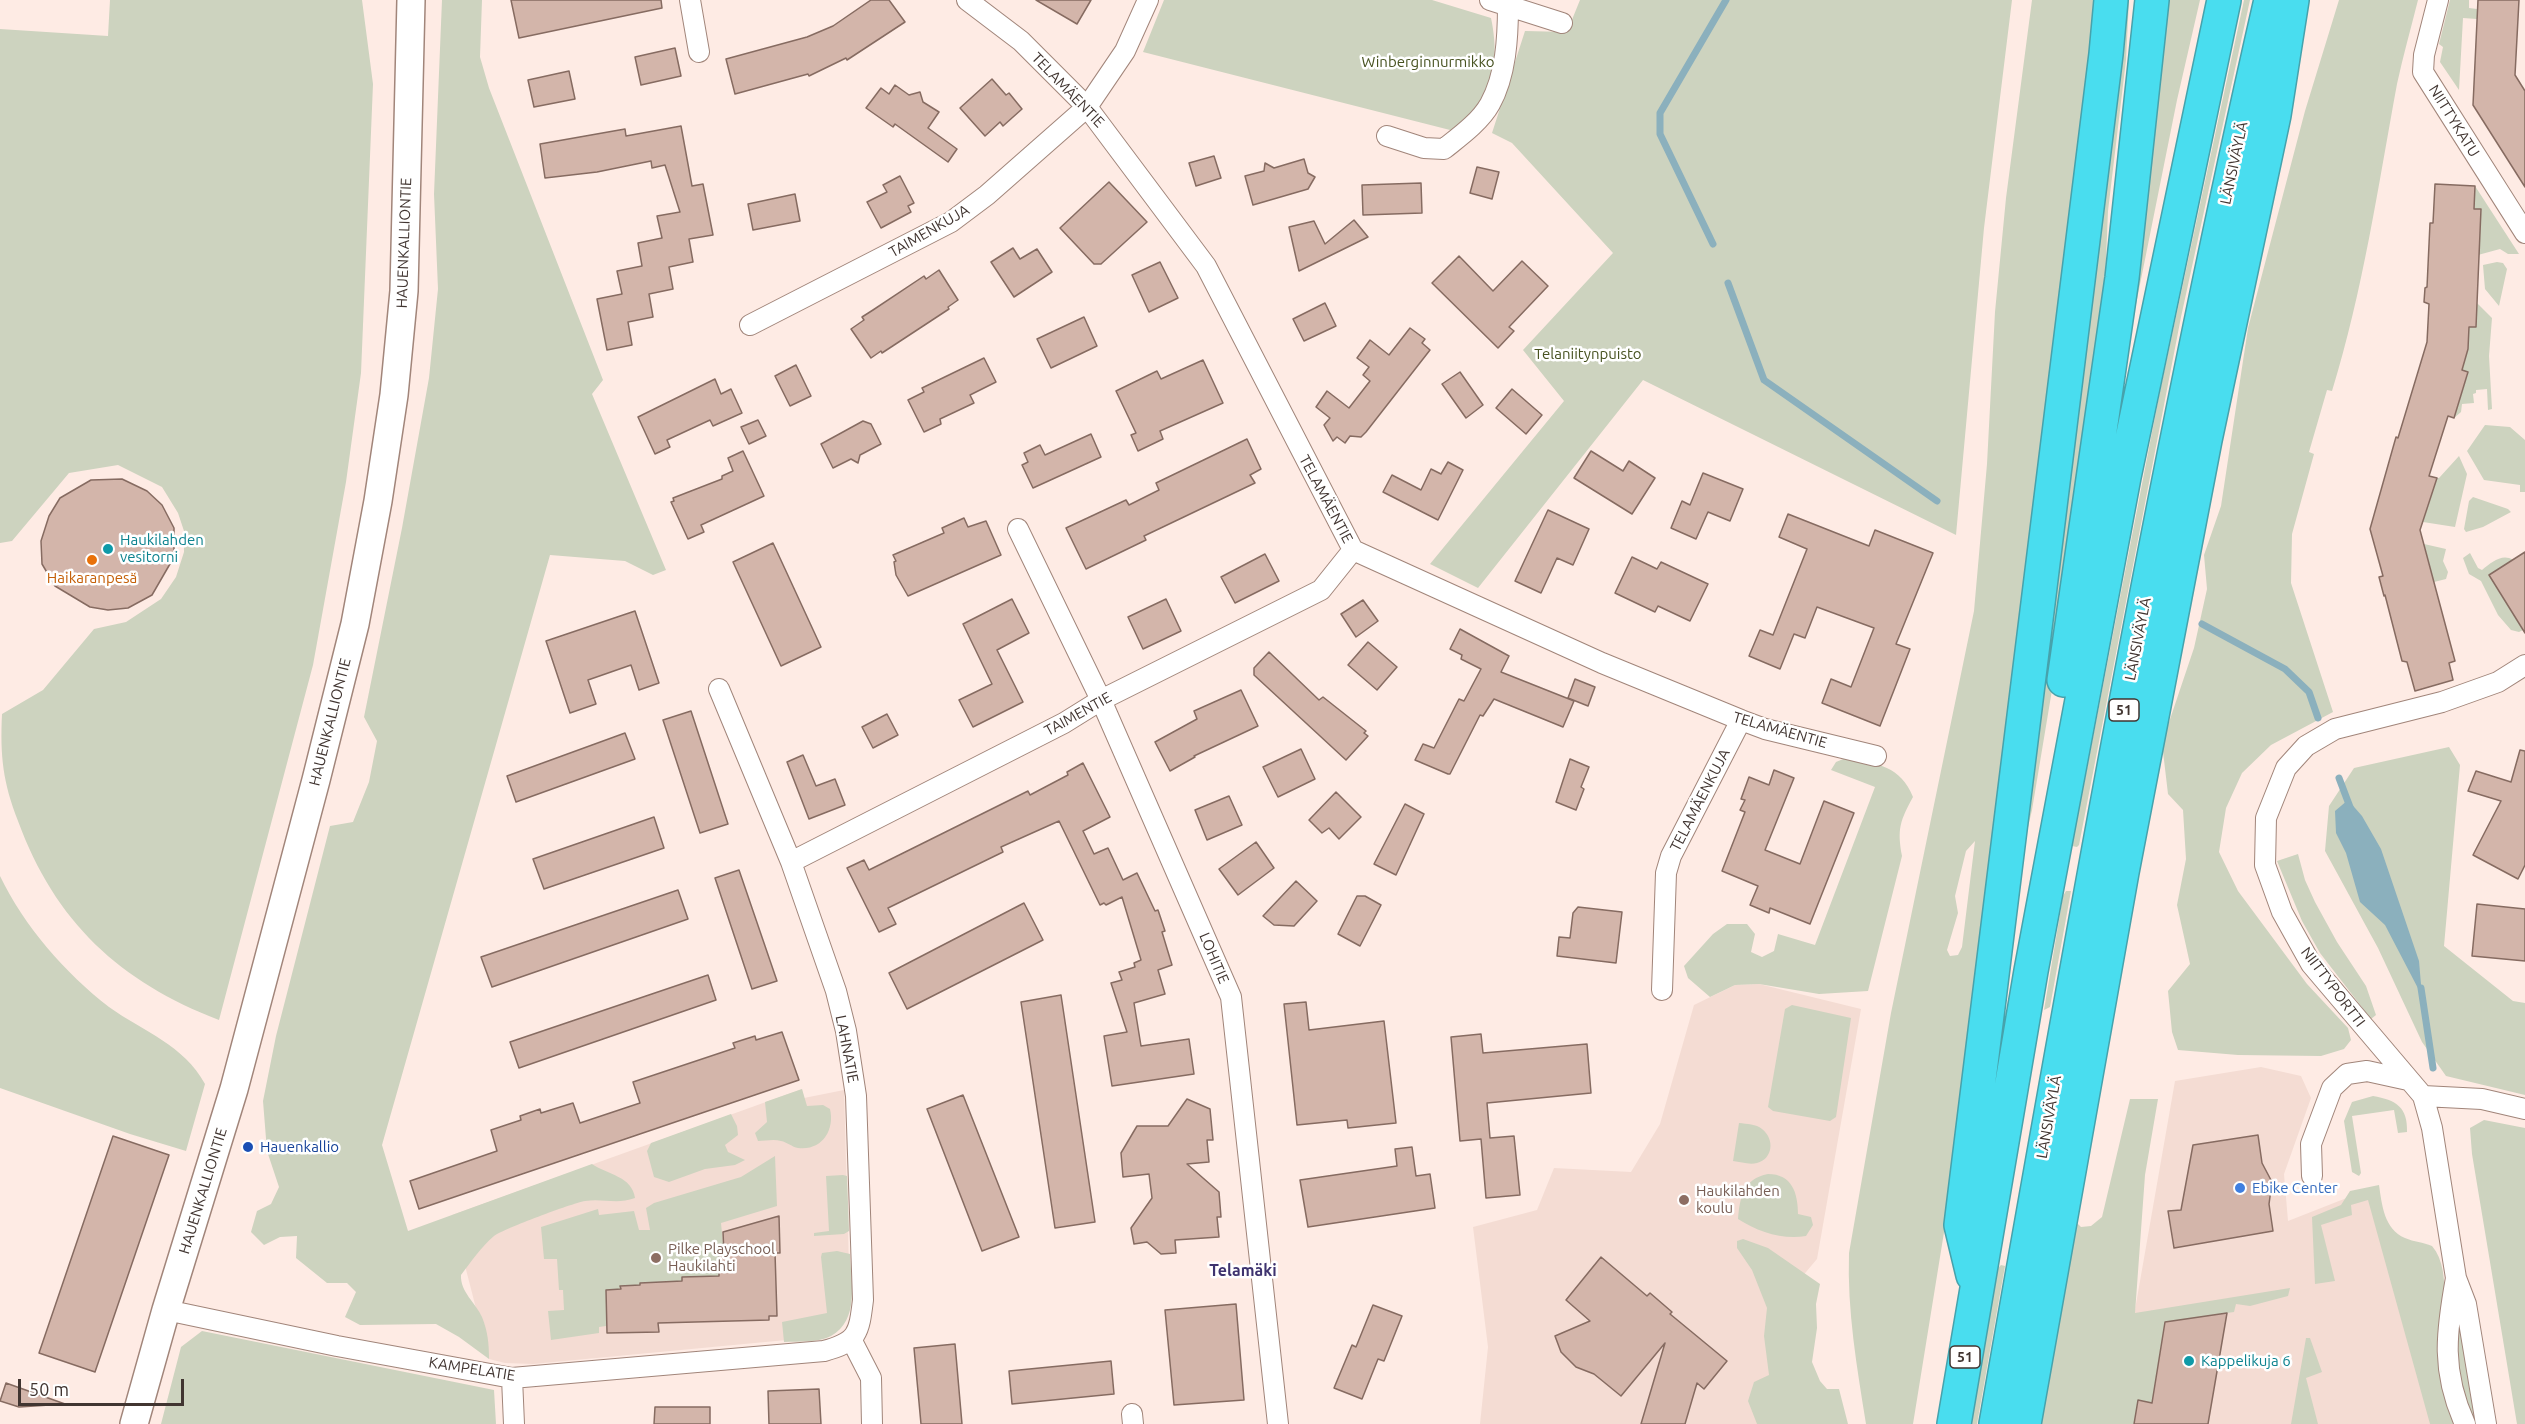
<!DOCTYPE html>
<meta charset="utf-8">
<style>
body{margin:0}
#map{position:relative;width:2525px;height:1424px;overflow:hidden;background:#feebe4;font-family:Ubuntu,sans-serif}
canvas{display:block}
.scale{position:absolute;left:18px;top:1379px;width:166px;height:27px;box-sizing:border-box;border:3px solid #413531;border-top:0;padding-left:8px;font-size:18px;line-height:21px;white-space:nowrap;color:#413531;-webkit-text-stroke:4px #fff;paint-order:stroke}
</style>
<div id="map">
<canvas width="2525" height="1424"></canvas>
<div class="scale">50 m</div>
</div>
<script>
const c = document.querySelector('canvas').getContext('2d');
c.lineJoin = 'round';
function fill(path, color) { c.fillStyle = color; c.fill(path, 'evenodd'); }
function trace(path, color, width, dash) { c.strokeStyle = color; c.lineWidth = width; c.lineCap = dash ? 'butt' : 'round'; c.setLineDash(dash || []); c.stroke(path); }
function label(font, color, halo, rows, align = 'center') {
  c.font = font + ' Ubuntu,sans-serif'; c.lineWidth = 5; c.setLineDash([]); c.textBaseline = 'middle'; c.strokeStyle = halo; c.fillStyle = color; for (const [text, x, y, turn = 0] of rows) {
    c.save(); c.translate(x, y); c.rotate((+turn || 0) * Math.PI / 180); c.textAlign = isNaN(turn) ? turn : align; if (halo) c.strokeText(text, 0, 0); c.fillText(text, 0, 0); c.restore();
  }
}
fill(new Path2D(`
 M1759,984L1861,1009L1817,1259L1779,1304L1768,1424H1480L1488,1347L1473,1227L1537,1210L1554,1168L1631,1172L1660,1124L1694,1005L1735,985Z
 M2261,1067L2301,1076L2311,1098L2284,1174L2288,1221L2372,1188L2450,1424H2115L2175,1081Z
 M802,1089L804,1098L844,1090L850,1302L797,1339L533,1364L505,1363L489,1359L452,1215Z`), '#f4dcd3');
fill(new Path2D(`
 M110,0H362L373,84L361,373L346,482L313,665L219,1020C120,982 55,922 18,821C3,782 0,757 2,714L43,690L94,629L126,622L161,599L176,577L184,552V531L178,513L162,487L118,465L69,473L12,541L0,543V29L108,36Z
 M442,0H482L480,57L489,88L603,380L592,394L666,570L653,575L625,561L550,555L382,1145L408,1231L592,1164C608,1175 632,1176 635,1198C616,1205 603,1198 585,1201C570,1204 506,1228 494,1236C481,1247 471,1262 461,1275C460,1292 476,1303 482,1317C488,1332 489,1344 489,1359L459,1337L436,1324L360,1325L345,1317L356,1292L347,1283H327L296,1258L297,1236L280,1237L264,1245L251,1232L257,1211L271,1204L279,1187L267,1151L263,1101L276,1036L330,826L353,822L369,782L377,741L364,717L402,528L429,378L438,289L434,194Z
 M1164,0H1432L1491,18C1497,46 1497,79 1480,103C1472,113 1462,122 1454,131L1143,52Z
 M1580,0H2012L1984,228L1956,535L1643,380L1478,588L1430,564L1564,401L1523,350L1613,253L1512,143L1492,133L1525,31L1567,32Z
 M2032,0H2098L1968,1084L1913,1424H1866C1857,1367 1847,1311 1849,1253L1891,1013L1974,611L1987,464L1995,312L2006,198ZM1975,841L1962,947L1958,955L1950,956L1947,950L1958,913L1955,896L1966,851Z
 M2119,0H2129L2126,60L2108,211L2104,307L2052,690L2032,810L2021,857Z
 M2165,0H2200L2177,100L2123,369Z
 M2244,0H2250L2181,317L2079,845L2077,847L2072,846L2160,391Z
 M2339,0H2418C2411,28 2403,56 2397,84C2378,187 2363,291 2332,391L2327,390L2309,452L2314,454L2292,534L2291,583L2333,712L2271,745L2242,773L2226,808L2219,852L2238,891L2307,984L2348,1028L2351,1040L2344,1049L2321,1056L2238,1055L2178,1050L2172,1032L2168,991L2190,964L2177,905L2186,859L2183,810L2168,794L2162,743L2194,648L2207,589L2204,555L2221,506L2248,328L2305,111Z
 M2450,0H2469V8L2477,9V19L2463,18L2459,90L2440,62L2443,47L2439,44Z
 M2475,186L2519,254H2508L2500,249L2478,255L2481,210L2467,209L2468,202H2474Z
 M2497,262L2503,263L2507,269L2499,306L2485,289L2483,265Z
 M2477,303L2492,318L2489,356L2492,409L2488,410L2487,389L2476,390V393L2473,394L2474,403L2462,404L2461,412L2454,418L2468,373L2454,368L2461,335Z
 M2485,425L2510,427L2525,440V492H2520V485L2484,480L2467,451Z
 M2459,456L2467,474L2455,527L2423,522L2437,478H2439Z
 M2473,497L2508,509L2511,512L2483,527L2466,532L2464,529L2469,501Z
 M2424,544L2446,549L2443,561L2448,572L2446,579L2434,582Z
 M2470,553L2478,568L2482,570C2491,563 2502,553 2513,560L2489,575L2523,630L2519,632L2511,630L2498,615L2481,581L2469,574L2463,558Z
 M2449,747L2460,765L2444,946L2513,1001L2525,1003V1095L2446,1076L2422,1042L2378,948L2325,851L2329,806L2354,768Z
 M1848,757C1877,764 1901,766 1913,797C1900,821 1897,829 1902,856L1868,991L1819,994L1759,984L1735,985L1710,997L1688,978L1684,966L1713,934L1727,924H1747L1755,934L1751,952L1762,957L1774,951L1778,934L1815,945L1875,787L1831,770L1836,762Z
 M2298,854L2305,880L2315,902L2337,942L2366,986L2376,1015L2371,1019L2320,953L2302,921L2277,861Z
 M0,876C24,926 65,973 109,1007C144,1032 184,1045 205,1084L186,1151L130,1134L0,1088Z
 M2066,891H2071L2050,1007L2044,1010L2063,896Z
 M1792,1005L1851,1018L1836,1117L1830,1121L1773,1111L1768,1107L1785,1009Z
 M802,1089L807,1106L823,1105L830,1109C835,1130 822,1151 798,1148C792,1147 787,1142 781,1141C774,1139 765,1141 758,1141L755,1133L767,1122L765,1102Z
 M2373,1096C2396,1100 2408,1107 2407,1132L2398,1133L2394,1110L2352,1116L2361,1173L2359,1176L2352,1172L2344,1121L2352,1102Z
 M2130,1099H2158L2145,1175L2135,1313L2290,1288L2288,1296L2250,1306L2236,1304L2234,1312L2165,1322L2152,1403L2138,1401L2134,1424H2037L2076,1222L2081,1227L2091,1226L2102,1217Z
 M731,1114L737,1126L738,1135L725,1145L728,1152L745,1160L735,1165L705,1169L669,1182L654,1177L647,1151L651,1143Z
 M2484,1120L2525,1128V1424H2517L2472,1154L2470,1128Z
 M1739,1123C1747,1124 1756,1124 1762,1129C1775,1139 1773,1159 1757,1163C1749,1165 1741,1162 1733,1161Z
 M775,1156L777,1206L721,1223L724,1254L719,1255V1276L683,1277L682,1281L640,1283V1285L621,1286V1289L606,1290V1326L599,1327V1333L551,1340L548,1311L564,1310L563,1290H559L557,1259H544L541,1227L598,1209L599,1215L634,1211L639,1230H650L646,1208L654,1203L741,1177Z
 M1768,1174C1792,1174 1798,1193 1798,1214L1811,1217L1813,1225L1806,1236C1783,1240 1758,1232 1738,1219C1740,1197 1743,1179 1768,1174Z
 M843,1175L847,1176L849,1231L844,1234L814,1236V1233L829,1231L826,1176Z
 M2379,1185C2382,1205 2384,1229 2405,1238C2414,1242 2423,1242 2432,1246C2455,1272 2439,1333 2440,1365C2441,1386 2448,1405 2455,1424H2430L2368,1200L2351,1205L2352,1215L2321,1225L2335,1281L2315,1284L2312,1217L2341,1205L2350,1191Z
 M1743,1239L1768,1248L1820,1284L1816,1304L1817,1328L1812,1362L1820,1381L1827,1389H1839L1848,1424H1757L1748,1401L1754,1382L1769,1375L1764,1336L1767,1308L1752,1270L1737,1248V1241Z
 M837,1251L850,1254C851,1281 860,1320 831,1336C818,1343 798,1341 784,1342L782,1322L827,1313L821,1257L822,1253Z
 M2001,1265L2005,1266L1977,1424H1971L1998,1268Z
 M2457,1327L2461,1332L2474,1413L2472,1419C2459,1389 2456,1360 2457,1327Z
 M202,1331L494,1390L496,1424H161L181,1347Z
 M2306,1338H2310L2322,1372L2306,1378L2318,1424H2291Z`), '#cdd3bf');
fill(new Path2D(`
 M2348,800L2362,816L2381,849L2419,961L2422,996L2385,925L2360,902L2346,853L2336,833L2335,811Z`), '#8bb0bd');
trace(new Path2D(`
 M1713,244L1660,134V113L1726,0
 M1728,283L1764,380L1937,501
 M2202,624L2285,669L2309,692L2318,718
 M2339,778L2350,807
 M2421,988L2433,1068`), '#8bb0bd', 7);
const building = new Path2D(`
 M511,0H661L662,8L519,38Z
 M871,0H889L905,22L847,60L846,58L809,76L808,74L735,94L726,59L807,37L833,26Z
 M1036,0H1091L1077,24Z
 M2478,0H2519L2515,75L2525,91V187L2473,105Z
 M675,48L681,76L641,85L635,57Z
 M569,71L575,99L534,107L528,80Z
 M992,79L1006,95L1009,93L1022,109L1003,126L1000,122L985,136L960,108Z
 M895,85L909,95L920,92L923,102L939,112L928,128L957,149L948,162L895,124L893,127L866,108L881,88L889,94Z
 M681,126L692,186L703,184L713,235L689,239L693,262L669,267L673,289L649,294L653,317L628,322L632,345L607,350L597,299L622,294L617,271L642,266L638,243L662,238L657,216L680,212L665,165L652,168L651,161L597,172L545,178L540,144L625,129L626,136Z
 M1214,156L1221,178L1196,186L1189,163Z
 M1304,159L1308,173L1315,177L1308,189L1253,205L1245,176L1264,171L1265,163L1274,168Z
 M1477,167L1499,172L1492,199L1470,193Z
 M900,176L914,203L908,206L911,212L881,228L867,202L887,192L883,185Z
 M1109,182L1147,222L1101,264H1094L1060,228Z
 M1421,183L1422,213L1363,215L1362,185Z
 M2435,184L2475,186L2474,209H2481L2476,327H2469L2468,349L2462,370L2468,372L2454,418L2448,416L2429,476L2437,478L2420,530L2455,661L2449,663L2453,680L2415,691L2407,662L2402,661L2385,595L2384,596L2379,577L2383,576L2370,529L2396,437L2398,438L2427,342L2429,304L2424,302L2425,288L2427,287L2430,223H2433Z
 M795,194L800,221L753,230L748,204Z
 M1354,220L1368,237L1299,271L1289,227L1314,221L1325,244Z
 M1013,248L1020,259L1037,249L1052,272L1014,297L991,262Z
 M1459,256L1493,291L1522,261L1548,286L1509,327L1514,331L1498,348L1432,283Z
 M1160,262L1178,298L1149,312L1132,275Z
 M939,270L958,300L948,307L949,309L882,353L881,351L871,358L851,329L864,320L862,317L873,310L924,276L926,279Z
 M1325,303L1336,326L1304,341L1293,319Z
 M1084,317L1097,346L1051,368L1037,339Z
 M1410,328L1425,339L1422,343L1430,350L1366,432L1361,437L1350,436L1345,443L1337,437L1333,441L1324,425L1330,418L1316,407L1327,391L1349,408L1370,381L1363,375L1369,367L1357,358L1370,340L1389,355Z
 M984,358L996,382L970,395L974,403L940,419L941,424L924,432L908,400L924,392L922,388Z
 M1203,360L1223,403L1160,431L1163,439L1138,451L1131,435L1136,433L1116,391L1157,371L1161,379Z
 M796,365L811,396L790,406L775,376Z
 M1460,372L1483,405L1466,418L1442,384Z
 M715,379L721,394L731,389L742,413L713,426L710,420L667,440L670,447L655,454L638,417Z
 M1512,389L1542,415L1526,434L1496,408Z
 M758,420L766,436L749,444L741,427Z
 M863,421L871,424L881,444L860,455L858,463L851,459L833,468L821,444Z
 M1091,434L1101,457L1033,488L1022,465L1028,462L1024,453L1040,445L1045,455Z
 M1247,439L1261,469L1250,475L1255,483L1144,536L1146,540L1086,569L1066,528L1126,500L1129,505L1159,490L1156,483Z
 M743,451L764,496L701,525L704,532L688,539L671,502L674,501L673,498L722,479V476L733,471L728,458Z
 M1591,451L1623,471L1629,461L1655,478L1632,514L1574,478Z
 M1448,462L1463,470L1438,520L1383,492L1392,475L1421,490L1431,469L1441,474Z
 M1703,473L1743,489L1730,521L1708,512L1696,539L1671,528L1682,501L1690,505Z
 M122,479L147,491L162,505L174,528V557L152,595L128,608L108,610L90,607L55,586L42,564L41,541L49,516L60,498L91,480Z
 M1548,510L1589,529L1573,565L1557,558L1541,593L1515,581Z
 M1788,514L1869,546L1875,530L1933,553L1896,644L1910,649L1880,726L1822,703L1831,679L1851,687L1874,628L1817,607L1805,638L1794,634L1780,669L1749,656L1760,630L1773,635L1807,549L1779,537Z
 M964,518L968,527L986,521L1001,555L908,596L896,575L894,562L896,561L893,555L944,533L942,528Z
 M773,543L821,647L781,666L733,562Z
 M2525,552V633L2489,575Z
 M1265,554L1279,581L1235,603L1221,577Z
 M1632,557L1657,569L1661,562L1708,584L1690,621L1658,606L1655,612L1615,593Z
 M1012,599L1029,633L997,650L1023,702L973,727L959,700L992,684L963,624Z
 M1166,599L1181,631L1143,649L1128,617Z
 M1363,600L1378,621L1356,637L1341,614Z
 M635,611L659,683L639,690L631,665L588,680L596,704L570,713L546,641Z
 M1460,629L1509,656L1501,672L1574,701L1563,727L1494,699L1483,716L1480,715L1450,774H1448L1415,760L1423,744L1434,748L1459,699L1464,701L1481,669L1461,659L1462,655L1450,649Z
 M1368,642L1397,667L1377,690L1348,665Z
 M1269,652L1319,700L1323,697L1366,731L1364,733L1368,736L1346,760L1254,675V668Z
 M1575,679L1595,687L1588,706L1568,698Z
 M1241,690L1258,726L1194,756L1195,757L1170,771L1155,742L1197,719L1194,711Z
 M691,711L728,824L700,833L663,720Z
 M887,714L898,735L873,748L862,727Z
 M625,733L635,759L516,802L507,776Z
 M1301,749L1315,779L1278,797L1263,767Z
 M2520,750L2525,751V865L2518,879L2473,855L2501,801L2468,791L2476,771L2511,782Z
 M803,755L816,786L835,779L845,805L809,819L787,762Z
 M1570,759L1589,767L1581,787L1584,789L1576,810L1556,802Z
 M1083,763L1110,817L1083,831L1094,854L1108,848L1123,880L1137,873L1155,911L1158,910L1165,931L1162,932L1172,965L1158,970L1165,994L1134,1003L1141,1046L1189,1039L1194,1074L1112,1086L1104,1036L1127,1032L1111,983L1122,980L1119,972L1135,967L1134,963L1141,960L1122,897L1106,905L1104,903L1100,905L1059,821L1001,847L1003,852L888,908L896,924L879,932L847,868L864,860L869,870L1028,791L1030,795L1068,775L1067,772Z
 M1774,770L1794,778L1765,850L1800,864L1824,801L1854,813L1810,924L1770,908L1769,913L1750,905L1758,886L1722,871L1745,812L1740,810L1745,800L1741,799L1749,777L1769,785Z
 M1336,792L1361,817L1339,839L1329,828L1322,833L1309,820Z
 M1229,796L1242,825L1207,840L1195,810Z
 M1405,804L1424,814L1396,875L1374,864Z
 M654,817L664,848L544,889L533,859Z
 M1256,842L1274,868L1238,895L1219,869Z
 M739,870L777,981L752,989L715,878Z
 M1296,881L1317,901L1294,926L1274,925L1263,916Z
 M678,890L688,919L492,987L481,957Z
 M1357,896H1365L1381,905L1360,946L1338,934Z
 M1024,903L1043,940L907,1009L889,973Z
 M2477,904L2525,909V961L2472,956Z
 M1578,907L1622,912L1616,963L1557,956L1559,937L1570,938L1573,913Z
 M708,975L716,1000L519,1068L510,1042Z
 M1061,995L1095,1222L1055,1228L1021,1002Z
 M1306,1002L1309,1030L1384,1021L1396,1123L1348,1128L1347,1120L1297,1125L1284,1004Z
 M782,1032L799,1080L419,1209L410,1181L497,1151L491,1130L521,1120L520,1116L540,1109L541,1113L573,1103L580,1123L640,1103L633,1082L735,1048L733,1043L755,1036L756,1040Z
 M1481,1034L1483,1053L1587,1044L1591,1093L1487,1103L1490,1138L1514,1136L1520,1195L1486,1198L1481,1139L1460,1141L1451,1037Z
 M963,1095L1019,1237L982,1251L927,1109Z
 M1187,1099L1210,1109L1213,1140H1207L1209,1162L1187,1164L1219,1192L1221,1217H1217L1219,1237L1175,1240L1176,1253L1161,1254L1147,1242L1134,1244L1131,1228L1152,1198L1149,1174L1123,1177L1121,1153L1137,1126H1168Z
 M2258,1135L2262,1163L2272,1182L2269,1204L2273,1231L2174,1248L2168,1211L2181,1210L2193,1145Z
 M113,1136L169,1155L95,1372L39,1353Z
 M1412,1147L1416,1176L1430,1174L1435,1208L1308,1227L1300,1180L1397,1166L1395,1149Z
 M779,1216L780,1253H775L777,1316H769V1320L658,1323L659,1332L607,1333L606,1290L621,1289L620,1286L640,1285V1283L682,1281V1277L719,1276V1255L724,1254L723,1232Z
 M1601,1257L1647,1296L1650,1293L1672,1312L1670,1314L1727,1361L1704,1389L1697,1383L1685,1424H1641L1665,1343L1621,1396L1594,1374L1576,1367L1561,1352L1555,1336L1590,1321L1566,1300Z
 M1236,1304L1244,1400L1174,1405L1165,1310Z
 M1373,1305L1402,1316L1384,1361L1378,1359L1362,1399L1334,1388L1352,1345L1356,1347Z
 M2227,1313L2208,1424H2134L2138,1400L2152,1403L2165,1322Z
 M955,1344L962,1424H921L914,1348Z
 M1111,1361L1114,1394L1012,1404L1009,1371Z
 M6,1383L65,1404L19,1407L0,1401Z
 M819,1389L821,1424H769L768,1391Z
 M655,1407H710V1424H654Z`);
fill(building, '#d3b5aa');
trace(building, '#866b61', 1.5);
const street = new Path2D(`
 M690,0L699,52
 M967,0L1021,41L1087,107L1206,266L1353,550L1602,663L1741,720L1765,729L1876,756
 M1490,0L1562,23
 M2438,0L2424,55L2423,72L2525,233
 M1387,136L1424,148L1444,149C1459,137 1480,122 1490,104C1506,75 1508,38 1508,5
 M750,325L951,222L987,195L1087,107L1125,51L1148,0
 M1018,529L1101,700L1231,997L1278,1424
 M791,862L1064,723L1101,700L1321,590L1353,550
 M1662,990L1666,873L1671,856L1741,720
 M2423,1096L2482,1099L2525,1109
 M2312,1176L2311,1144L2332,1088L2347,1074L2367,1071L2408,1080
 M2456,1278C2446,1333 2441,1371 2465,1424
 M166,1310L337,1346L512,1378L824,1351C858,1342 859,1333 863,1300L856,1096L846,1031L836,991L791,862L719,689
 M851,1339L871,1378L872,1424
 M512,1378L514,1424
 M1132,1414L1133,1424
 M2486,1424L2466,1304L2456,1278L2432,1128L2423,1096L2311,964L2282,912L2265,865L2266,818L2286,768L2306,746L2335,729L2442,702L2498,682L2525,665`);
const secondary = new Path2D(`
 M134,1424L166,1310L234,1089L316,780L355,624L378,501L394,395L404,291L411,0`);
const highway = new Path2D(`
 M2064,680L2122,278L2152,0
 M1973,1275L1961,1225L2106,54L2111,0
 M1954,1424L2031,971L2124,477L2224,0
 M1996,1424C2080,948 2163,472 2271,0
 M2024,1424L2122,872L2205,440L2274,115L2292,0`);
trace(street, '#a1857a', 22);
trace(secondary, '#a1857a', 30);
trace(highway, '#46a2ac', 36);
trace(street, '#fff', 20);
trace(secondary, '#fff', 27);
trace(highway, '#49ddef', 33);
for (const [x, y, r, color] of [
 [108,549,6,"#0f9aa8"],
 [92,560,6,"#e8710a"],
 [248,1147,6,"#1a4fb4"],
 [2240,1188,6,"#3f7fe0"],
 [1684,1200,6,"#8d6e63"],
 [656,1258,6,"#8d6e63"],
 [2189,1361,6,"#0f9aa8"]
]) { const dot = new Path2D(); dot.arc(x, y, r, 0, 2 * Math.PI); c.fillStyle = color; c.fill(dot); trace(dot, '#fff', 2); }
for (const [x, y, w] of [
 [2124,710,30],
 [1965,1357,30]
]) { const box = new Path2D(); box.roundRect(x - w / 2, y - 11, w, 22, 4.5); c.fillStyle = '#fff'; c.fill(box); trace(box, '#413531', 1.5); }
label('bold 14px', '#413531', null, [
 ["51",2124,710],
 ["51",1965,1357]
]);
label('15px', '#475220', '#fff', [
 ["Winberginnurmikko",1428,62],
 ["Telaniitynpuisto",1588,354]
]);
label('15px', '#413531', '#fff', [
 ["TELAMÄENTIE",1068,90,46],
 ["NIITTYKATU",2454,121,58],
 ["LÄNSIVÄYLÄ",2234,163,-78],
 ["TAIMENKUJA",929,231,-30],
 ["HAUENKALLIONTIE",404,243,-88],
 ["TELAMÄENTIE",1326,499,62],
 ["LÄNSIVÄYLÄ",2138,639,-79],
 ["TAIMENTIE",1078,714,-29],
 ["HAUENKALLIONTIE",330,722,-76],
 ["TELAMÄENTIE",1780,730,16],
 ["TELAMÄENKUJA",1700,800,-63],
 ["LOHITIE",1214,958,67],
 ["NIITTYPORTTI",2333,987,53],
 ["LAHNATIE",847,1049,79],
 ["LÄNSIVÄYLÄ",2049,1117,-80],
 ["HAUENKALLIONTIE",203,1191,-73],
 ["KAMPELATIE",472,1369,9]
]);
label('15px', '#0d838f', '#fff', [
 ["Haukilahden",120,540],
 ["vesitorni",120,557],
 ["Kappelikuja 6",2201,1361]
], 'left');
label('15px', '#c56008', '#fff', [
 ["Haikaranpesä",92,578]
]);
label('15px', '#164399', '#fff', [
 ["Hauenkallio",260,1147]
], 'left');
label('15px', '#366cbe', '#fff', [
 ["Ebike Center",2252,1188]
], 'left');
label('15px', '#785e54', '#fff', [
 ["Haukilahden",1696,1191],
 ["koulu",1696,1208],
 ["Pilke Playschool",668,1249],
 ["Haukilahti",668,1266]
], 'left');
label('bold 16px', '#3e336f', '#fff', [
 ["Telamäki",1243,1271]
]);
</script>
